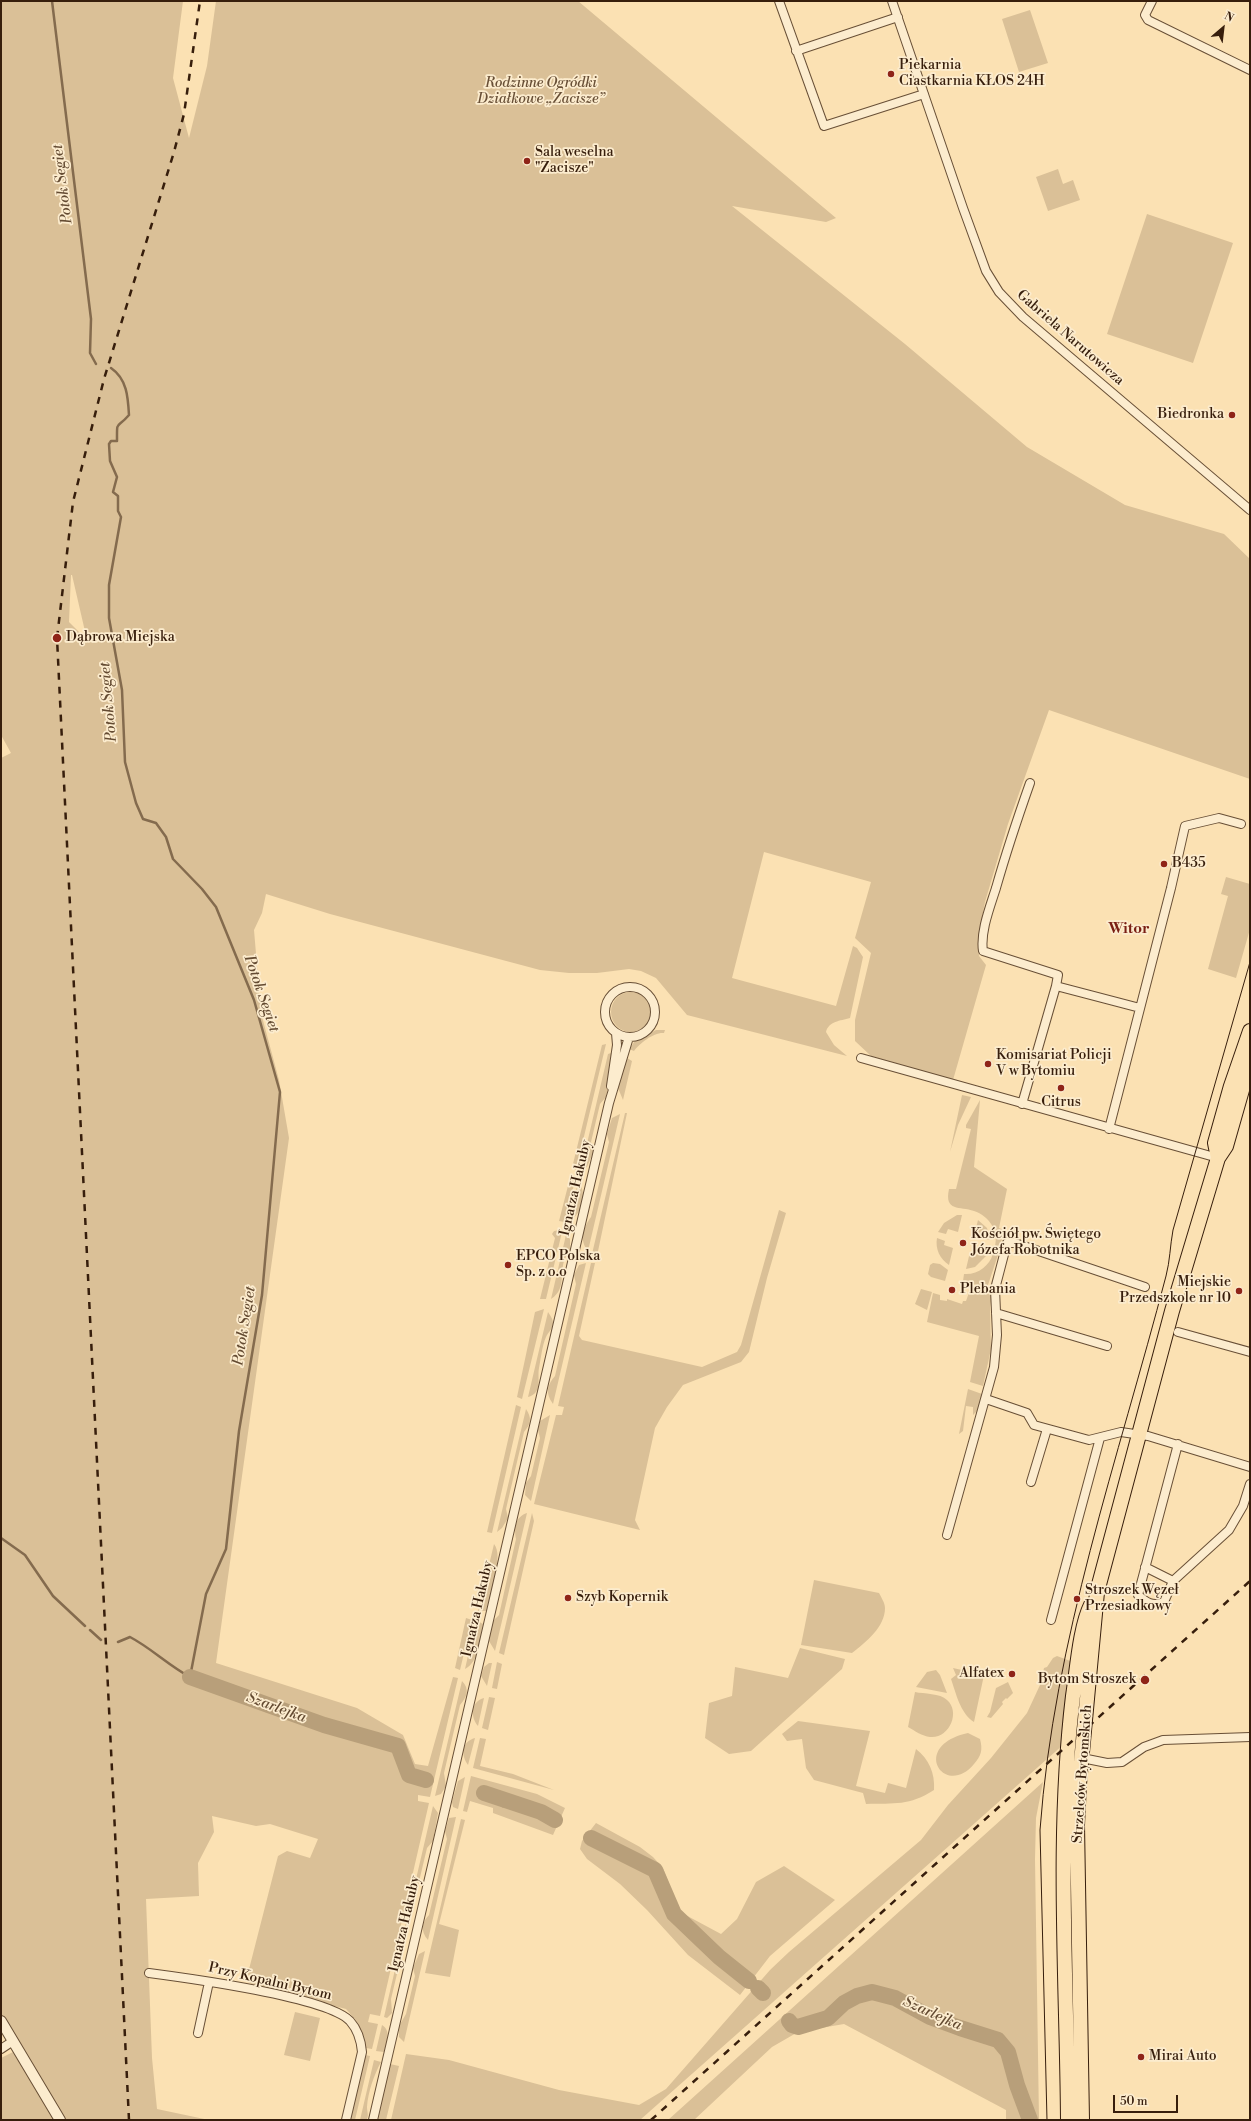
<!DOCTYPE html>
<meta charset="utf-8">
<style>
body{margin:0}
#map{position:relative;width:1251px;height:2121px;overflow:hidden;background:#fbe1b3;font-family:"Libre Bodoni",serif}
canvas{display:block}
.frame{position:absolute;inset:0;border:2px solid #371e0c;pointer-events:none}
.north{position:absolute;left:1203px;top:8px;width:40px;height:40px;-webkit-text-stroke:3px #fcecce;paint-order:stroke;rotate:28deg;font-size:11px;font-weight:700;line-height:16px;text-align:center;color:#371e0c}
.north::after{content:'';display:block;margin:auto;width:14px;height:18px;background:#371e0c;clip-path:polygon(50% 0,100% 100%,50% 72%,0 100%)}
.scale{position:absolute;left:1113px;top:2095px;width:65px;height:18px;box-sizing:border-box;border:2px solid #371e0c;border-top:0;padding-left:5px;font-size:12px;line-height:14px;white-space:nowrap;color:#371e0c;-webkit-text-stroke:3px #fcecce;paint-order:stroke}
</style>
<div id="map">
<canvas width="1251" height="2121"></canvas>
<div class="frame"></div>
<div class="north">N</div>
<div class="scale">50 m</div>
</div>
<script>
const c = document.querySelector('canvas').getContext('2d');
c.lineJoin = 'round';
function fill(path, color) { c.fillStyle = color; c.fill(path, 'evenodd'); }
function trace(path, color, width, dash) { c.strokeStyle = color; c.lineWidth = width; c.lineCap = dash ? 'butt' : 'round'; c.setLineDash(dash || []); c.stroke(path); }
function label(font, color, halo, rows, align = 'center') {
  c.font = font + ' "Libre Bodoni",serif'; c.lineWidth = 3.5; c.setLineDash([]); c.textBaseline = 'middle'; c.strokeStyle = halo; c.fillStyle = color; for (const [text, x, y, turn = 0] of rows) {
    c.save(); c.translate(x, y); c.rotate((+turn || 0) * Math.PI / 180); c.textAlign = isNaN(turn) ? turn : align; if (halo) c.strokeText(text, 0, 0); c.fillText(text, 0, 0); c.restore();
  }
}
fill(new Path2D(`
 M1,1H183L173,78L189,138L207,66L216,1H578L836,218L826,222L732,206L905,344L1027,447L1125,505L1224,534L1250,559V779L1049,710L1008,824L985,902L978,939L979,956L986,965L953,1080L871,1056L855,1041V1020L871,953L855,938L871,882L764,852L732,978L836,1006L853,946L857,948L863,957L850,1018C840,1021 829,1021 826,1032L834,1045L847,1056L687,1015L656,978L641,971L629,969L597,973H569L540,970L330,914L266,894L262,913L254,930L261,1013L279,1080L289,1138L216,1663L357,1708L403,1735L415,1764L428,1766L453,1677L458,1678L430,1797L418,1795V1801L429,1803L380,2016L370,2014L368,2022L378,2024L372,2049L366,2048L355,2019L346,2009L256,1986L246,1981L278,1856L287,1851L310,1858L318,1839L270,1824L256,1826L212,1816L214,1832L198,1863L199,1896L146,1899L152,2058L157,2109L209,2120H65L1,2016V758L11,753L1,735ZM71,575H72L87,640L69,622Z
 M1030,10L1048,63L1019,72L1002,19Z
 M1058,169L1063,184L1073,180L1080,200L1048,211L1036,177Z
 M1147,214L1233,243L1193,363L1107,334Z
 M1226,877L1250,884V929L1236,978L1208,969L1228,896L1221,894Z
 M611 1012a20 20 0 1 1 40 0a20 20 0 1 1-40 0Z
 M656,1030H665L664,1033C654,1032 640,1043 634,1051L629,1049L635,1041Z
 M606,1044L576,1170L572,1168L602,1045Z
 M611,1053L613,1054L608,1088L606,1097L600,1104L591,1142L594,1150L587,1167L581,1169L608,1054Z
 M627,1058L632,1061L623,1100L618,1088Z
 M962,1095L971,1097L958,1125L950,1152Z
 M980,1100L974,1167L1007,1189L999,1228L1004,1230L1000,1247L995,1246C999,1231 989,1216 974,1211C960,1206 944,1212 949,1189H956L971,1129L966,1128V1125Z
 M625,1113H627L597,1256L592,1254Z
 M620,1114L588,1251C579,1240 583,1228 591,1217L609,1142L607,1134L612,1118Z
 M570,1178L575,1180L565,1222L559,1221Z
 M578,1182C588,1192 582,1215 569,1221Z
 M779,1210L786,1213L767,1278L749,1352L741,1362L683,1385L667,1407L655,1428L635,1520L640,1530L534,1504L556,1415H562L564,1407L558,1406L591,1263H595L579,1336L582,1340L702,1367L737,1352L741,1345Z
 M957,1215H962L958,1232L948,1229L946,1234L938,1232L944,1223Z
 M978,1220L987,1228L990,1240L974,1236Z
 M560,1230L562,1232L546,1299H540L555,1238L552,1234L554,1231Z
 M566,1235L570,1239V1252C555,1266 570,1287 551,1299Z
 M937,1238L945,1241L944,1245L953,1248L949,1265C940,1259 935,1249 937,1238Z
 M970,1252L986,1256L975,1267L966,1269Z
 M993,1254L998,1255L987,1288L963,1281L964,1274C978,1275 989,1266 993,1254Z
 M586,1263L553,1404C545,1393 547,1385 555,1376L576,1284L574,1275L579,1265Z
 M933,1263L940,1264L948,1270L945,1281L931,1277L928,1274L930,1265Z
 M995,1270L996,1272L990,1307L991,1349L983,1386L970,1382L979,1336L927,1322L933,1293L940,1295V1300L947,1301V1299L962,1304L963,1301H966L971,1287L989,1290Z
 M921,1289L932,1292L927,1310L915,1304Z
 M544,1309L522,1399L517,1397L535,1312Z
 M548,1312C550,1315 553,1319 553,1323C553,1329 548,1332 546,1337C542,1346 541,1358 539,1368C537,1378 543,1393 528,1397Z
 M968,1389L982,1394L978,1410L973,1415V1407L966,1406L963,1431L959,1434Z
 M516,1405L521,1407L492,1533L487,1532Z
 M526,1409C532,1418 531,1424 524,1432L506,1509L508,1518L502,1528L497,1532Z
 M550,1415L531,1501L525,1495L526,1483L531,1476L540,1438L538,1430L540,1421Z
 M527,1513L495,1651L489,1641L493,1621L499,1615L516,1539C514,1528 515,1517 527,1513Z
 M532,1513L534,1521L504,1655L499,1653Z
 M494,1544C504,1555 490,1596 486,1611H478Z
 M814,1580L879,1593C881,1597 885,1603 885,1608C885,1627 866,1642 852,1653L801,1645Z
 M466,1618L472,1620L460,1670L455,1668Z
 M476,1620L483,1624C480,1639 479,1662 465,1669Z
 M800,1648L845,1659L842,1669L751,1751L729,1754L705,1738L709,1703L732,1696L735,1667L788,1678Z
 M1057,1656L1073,1662L1064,1744L640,2120H391L406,2054L449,2060L559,2090L639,2105L666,2089L770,1970L789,1952L921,1840L948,1805L991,1758L1027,1713L1040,1685L1044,1668L1047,1667L1053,1658Z
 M497,1662L502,1664L497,1689L492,1688Z
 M489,1663H492L487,1686L481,1676L484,1667Z
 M953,1668L984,1675L974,1722C960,1713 956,1693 951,1679L956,1675Z
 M936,1670L940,1675L947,1693L916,1687L927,1672Z
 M462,1681C470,1689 467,1697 460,1705L444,1773L446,1786L441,1794L435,1796Z
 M1008,1682L1013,1693L1007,1699L1006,1698L1002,1702L1003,1704L991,1718L987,1717L990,1712L996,1688Z
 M915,1692C924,1694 940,1693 947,1700C961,1712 949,1739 930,1737C922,1736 915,1731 908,1727Z
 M489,1697L495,1698L488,1730L482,1728Z
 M484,1698L478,1726C470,1717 471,1701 484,1698Z
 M798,1721L870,1731L856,1786L885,1793L888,1783L906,1788L916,1749C929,1759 935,1773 934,1790C909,1806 895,1803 866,1804L863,1793L814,1780L806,1768L802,1739L787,1741L782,1734Z
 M968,1733L980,1739C983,1750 981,1756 974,1764C945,1799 909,1746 968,1733Z
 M475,1738L468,1765C461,1755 461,1742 475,1738Z
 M480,1738L486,1739L480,1766L513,1774L554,1790L473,1768Z
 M471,1776L537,1794L565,1808L553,1835L493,1813V1808L470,1801L467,1812L463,1811Z
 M465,1777L458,1809L453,1807L452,1802L458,1781Z
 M1043,1782L1036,1818L1035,1859L1039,2120H1006V2110L844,2024L798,2032L772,2047L694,2120H668Z
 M433,1806L438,1813L433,1841L427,1848L391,1999L392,2013L387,2018L384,2017Z
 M456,1817L428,1940C420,1931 422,1922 429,1915L447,1839L445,1831L449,1818Z
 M461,1819L465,1820L439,1924L459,1930L450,1977L425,1973Z
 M596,1823L640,1847L653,1857L663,1868L680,1912L721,1934L737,1919L756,1882L784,1866L835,1900L770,1956L740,1995L688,1955L647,1910L620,1884L587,1859L580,1849L582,1841Z
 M425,1951L404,2042L399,2037V2026L406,2014L415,1976L413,1968L419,1954Z
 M295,2012L320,2018L310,2061L284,2055Z
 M382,2025C392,2031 386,2043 384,2052L376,2051Z
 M13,2052L54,2120H1V2058Z
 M365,2055L370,2056L355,2120H350Z
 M374,2060L381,2062C374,2075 368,2092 367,2107C367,2112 369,2115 367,2119L360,2120Z
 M390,2064L399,2066L386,2120H377Z`), '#dac097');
trace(new Path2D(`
 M52,1L91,319L90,353L96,364
 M111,368C127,379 128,397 129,415C116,430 117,419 117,441H111L109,444L110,461L117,477L113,492L118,496V511L121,517L109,585V618L122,690L125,762L136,803L143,819L156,823L166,837L173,859L202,889L216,907L254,1000L280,1092L262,1295L239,1431L226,1549L206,1594L190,1677C168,1665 151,1648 130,1637L118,1642
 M1,1538L25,1555L53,1596L85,1626
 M90,1630L101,1640
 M503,1806L508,1801`), '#846b4e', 2.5);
trace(new Path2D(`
 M190,1677L324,1725L398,1746L409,1775L426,1780
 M484,1793L541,1812L555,1820
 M591,1838L655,1870L674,1914L719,1957L749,1981
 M758,1988L763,1993
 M789,2021L792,2025L798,2027L828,2018L844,2003L857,1996L872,1992L895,1998L930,2017L960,2028L998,2040L1008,2052L1017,2085L1030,2120`), '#b89f7a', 16);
const minor = new Path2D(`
 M779,1L824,126L924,94
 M892,1L963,208L986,271L999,292L1023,317L1250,510
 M1152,1L1145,15L1148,20L1250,70
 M796,51L898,17
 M1030,783C1018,817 1006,853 996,888C990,907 980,932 983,951L1058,975L1056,986
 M605 1012a25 25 0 1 1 50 0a25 25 0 1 1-50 0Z
 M861,1058L1218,1158
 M611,1086L617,1045L616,1033
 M1022,1104L1056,986L1140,1008
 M1109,1129L1171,888L1185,826L1219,818L1241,824
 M996,1313L1107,1346
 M1178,1332L1250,1352
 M986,1399L1027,1413L1034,1425L1089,1440L1121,1432L1148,1436L1250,1467
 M1178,1444L1138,1595C1146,1602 1152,1607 1164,1602L1173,1581L1229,1530L1243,1506L1250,1484
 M1031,1482L1047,1429
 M947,1535L994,1367L997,1335L995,1289L1007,1243H1015L1145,1287
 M1145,1567L1173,1581
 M1051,1620L1100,1438
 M1082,1758L1107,1763L1122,1762L1144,1747L1163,1740L1250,1737
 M149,1973C187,1978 327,1997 350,2021C358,2030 361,2040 362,2052L346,2120
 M198,2033L209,1982
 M1,2049L13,2041
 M373,2120L609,1103L629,1037`);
const tertiary = new Path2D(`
 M1,2021L60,2120`);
const trunk = new Path2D(`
 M1218,1158L1215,1143L1231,1086L1250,1031
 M1068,2120C1067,1979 1056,1837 1073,1696C1077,1671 1080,1627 1091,1605
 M1082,2120L1077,1825L1079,1784L1097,1592L1172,1311L1218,1158L1226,1146L1250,1062`);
trace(minor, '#684f36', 10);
trace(tertiary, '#684f36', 12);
trace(trunk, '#371e0c', 16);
trace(minor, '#fcecce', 8);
trace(tertiary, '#fcecce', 10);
trace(trunk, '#fbe1b3', 14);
trace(new Path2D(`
 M1047,2120L1040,1830C1054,1639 1118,1460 1166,1276C1170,1261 1170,1246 1173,1230L1250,962`), '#371e0c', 1);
trace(new Path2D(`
 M129,2120L57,638L73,502L104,379L174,152L184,114L200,1
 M651,2120L1250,1581`), '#371e0c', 2.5, [7, 7]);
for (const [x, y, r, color] of [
 [891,74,4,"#8f2418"],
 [527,161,4,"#8f2418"],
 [1232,415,4,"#8f2418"],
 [57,638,5,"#8f2418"],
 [1164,864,4,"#8f2418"],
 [988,1064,4,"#8f2418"],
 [1061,1088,4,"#8f2418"],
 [963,1243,4,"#8f2418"],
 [508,1265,4,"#8f2418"],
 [952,1290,4,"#8f2418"],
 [1239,1291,4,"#8f2418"],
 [568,1598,4,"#8f2418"],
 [1077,1599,4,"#8f2418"],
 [1012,1674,4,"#8f2418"],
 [1145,1680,5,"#8f2418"],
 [1141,2057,4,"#8f2418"]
]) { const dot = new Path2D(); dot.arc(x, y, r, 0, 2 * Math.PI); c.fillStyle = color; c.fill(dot); trace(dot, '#fcecce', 1.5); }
label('14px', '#371e0c', '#fcecce', [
 ["Piekarnia",899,66],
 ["Ciastkarnia KŁOS 24H",899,82],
 ["Sala weselna",535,153],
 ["\"Zacisze\"",535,169],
 ["Biedronka",1224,415,"right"],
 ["Dąbrowa Miejska",66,638],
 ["B435",1172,864],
 ["Komisariat Policji",996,1056],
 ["V w Bytomiu",996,1072],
 ["Citrus",1061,1103,"center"],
 ["Kościół pw. Świętego",971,1235],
 ["Józefa Robotnika",971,1251],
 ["EPCO Polska",516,1257],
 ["Sp. z o.o",516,1273],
 ["Miejskie",1231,1283,"right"],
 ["Przedszkole nr 10",1231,1299,"right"],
 ["Plebania",960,1290],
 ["Stroszek Węzeł",1085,1591],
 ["Przesiadkowy",1085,1607],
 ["Szyb Kopernik",576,1598],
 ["Alfatex",1004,1674,"right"],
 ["Bytom Stroszek",1136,1680,"right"],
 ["Mirai Auto",1149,2057]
], 'left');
label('italic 14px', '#684f36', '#fcecce', [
 ["Rodzinne Ogródki",541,84],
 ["Działkowe „Zacisze”",541,100]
]);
label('14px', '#371e0c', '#fcecce', [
 ["Gabriela Narutowicza",1070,338,41],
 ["Ignatza Hakuby",576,1188,-77],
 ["Ignatza Hakuby",478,1609,-77],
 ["Strzelców Bytomskich",1083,1774,-86],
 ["Ignatza Hakuby",405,1924,-77],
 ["Przy Kopalni Bytom",270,1982,13]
]);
label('italic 15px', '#644b32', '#fcecce', [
 ["Potok Segiet",63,184,-97],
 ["Potok Segiet",109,702,-95],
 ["Potok Segiet",261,994,71],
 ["Potok Segiet",245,1326,-81],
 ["Szarlejka",276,1708,20],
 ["Szarlejka",932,2014,24]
]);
label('bold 15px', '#7a1f14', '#fcecce', [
 ["Witor",1129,929]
]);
</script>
